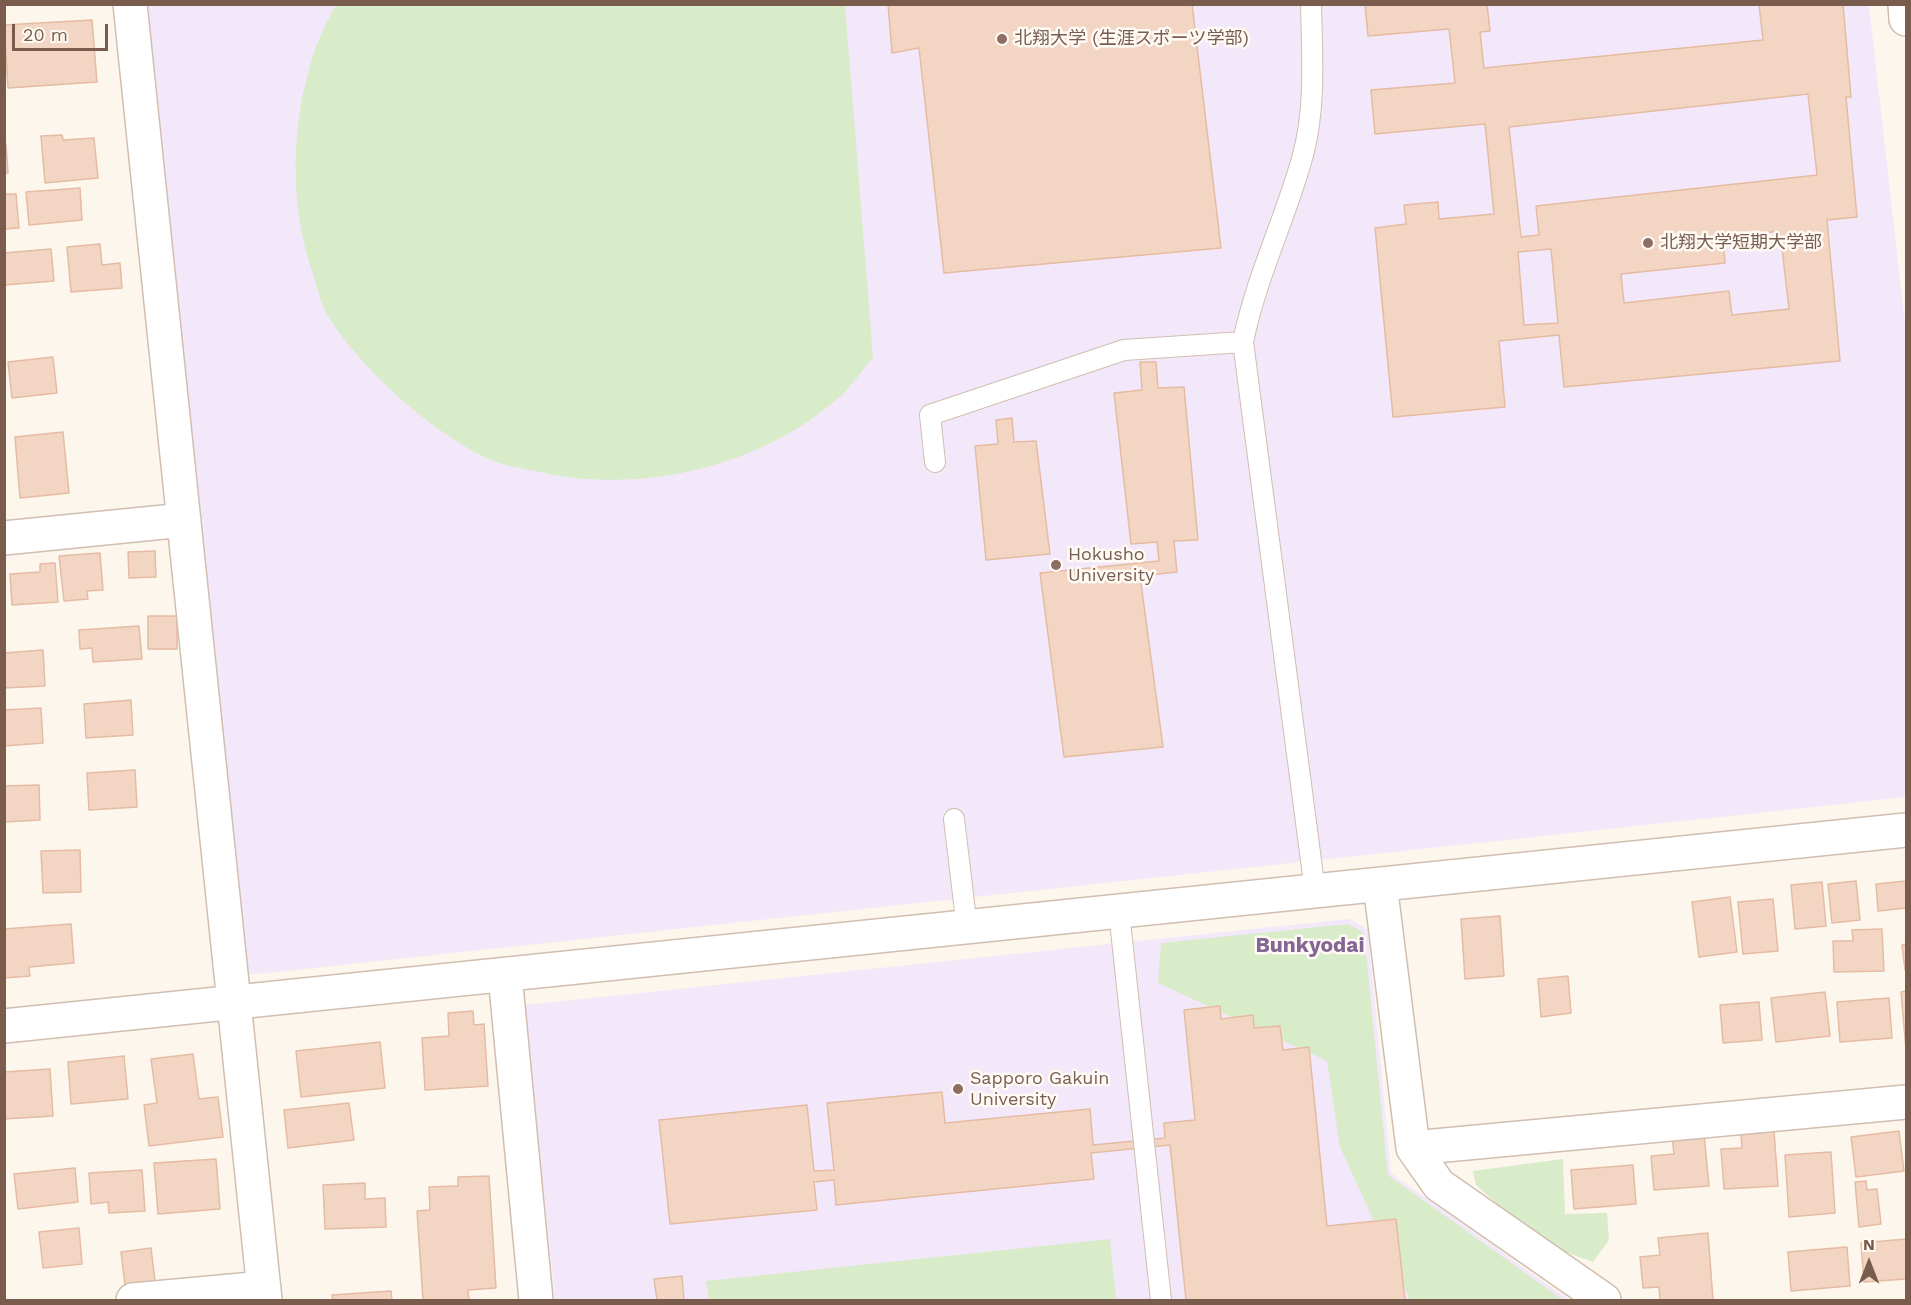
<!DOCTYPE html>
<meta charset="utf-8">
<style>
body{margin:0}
#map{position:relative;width:1911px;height:1305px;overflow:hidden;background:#fdf6ec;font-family:"Work Sans",sans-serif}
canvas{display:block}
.frame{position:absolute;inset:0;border:6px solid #7a5c4d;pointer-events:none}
.north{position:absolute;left:1839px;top:1233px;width:60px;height:60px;-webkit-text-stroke:4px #fffaf3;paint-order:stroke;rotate:0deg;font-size:16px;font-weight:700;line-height:24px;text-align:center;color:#7a5c4d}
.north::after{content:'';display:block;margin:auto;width:21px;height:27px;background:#7a5c4d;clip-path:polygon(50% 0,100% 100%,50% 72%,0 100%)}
.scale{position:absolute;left:12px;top:24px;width:96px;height:27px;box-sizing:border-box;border:3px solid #7a5c4d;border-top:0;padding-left:8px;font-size:18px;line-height:21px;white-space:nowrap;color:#7a5c4d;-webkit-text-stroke:4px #fffaf3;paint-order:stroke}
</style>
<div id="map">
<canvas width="1911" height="1305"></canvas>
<div class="frame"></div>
<div class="north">N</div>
<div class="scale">20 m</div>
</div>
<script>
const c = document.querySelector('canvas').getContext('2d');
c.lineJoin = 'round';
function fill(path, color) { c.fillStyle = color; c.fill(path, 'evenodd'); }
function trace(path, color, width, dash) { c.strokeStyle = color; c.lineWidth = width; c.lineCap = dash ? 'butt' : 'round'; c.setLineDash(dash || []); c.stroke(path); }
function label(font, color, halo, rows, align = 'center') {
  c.font = font + ' "Work Sans","Noto Sans JP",sans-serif'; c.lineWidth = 5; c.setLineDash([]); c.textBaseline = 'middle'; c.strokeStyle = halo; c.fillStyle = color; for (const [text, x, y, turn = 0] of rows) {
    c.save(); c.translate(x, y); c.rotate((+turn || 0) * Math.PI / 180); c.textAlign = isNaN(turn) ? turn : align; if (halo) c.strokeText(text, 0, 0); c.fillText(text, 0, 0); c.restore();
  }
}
fill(new Path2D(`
 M148,5H1869L1906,333V797L248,975Z
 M1349,919L1368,930L1391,1173L1569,1300H555L525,1005Z`), '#f3e8fa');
fill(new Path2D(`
 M336,5H845L873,357C863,369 853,384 842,395C762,467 642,495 539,472C524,468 505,467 491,460C433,434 359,368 327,314C320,303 318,289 314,277C289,208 290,123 314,53C319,37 328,20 336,5Z
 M1348,924L1364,933L1388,1175L1563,1300H1410L1340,1147L1327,1061L1158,983L1161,943Z
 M1563,1159L1565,1214L1607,1213L1609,1240L1593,1262L1557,1249L1503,1209L1476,1185L1473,1171Z
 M1110,1239L1116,1300H709L706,1281Z`), '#d8ecc9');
const building = new Path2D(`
 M888,4H1192L1221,248L944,273L919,48L892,53Z
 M1365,4H1487L1490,31L1480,32L1484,68L1763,40L1759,4H1843L1851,97H1846L1857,217L1827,220L1840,361L1564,387L1559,335L1499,341L1505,407L1393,417L1375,228L1406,224L1404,205L1438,202L1439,219L1494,214L1485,124L1375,134L1371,90L1455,83L1449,29L1368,36ZM1808,94L1817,175L1536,206L1539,235L1521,237L1509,127ZM1780,231L1789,309L1732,315L1729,291L1624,303L1621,274L1725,263L1723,238ZM1551,249L1558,323L1524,325L1518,252Z
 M92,20L97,82L8,88L4,25Z
 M62,135L63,140L94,138L98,178L45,183L41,136Z
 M4,144H6L8,173H4Z
 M80,188L82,220L29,225L26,192Z
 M4,194H16L19,228L4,229Z
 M100,244L102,265L120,263L122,288L71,292L67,247Z
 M51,249L54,281L4,285V253Z
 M53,357L57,393L12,398L8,362Z
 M1140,362H1156L1158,388L1184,387L1198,540L1174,541L1177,572L1140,576L1163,747L1064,757L1040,573L1159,561L1157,542L1131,544L1114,393L1142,390Z
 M1012,418L1014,442L1036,441L1050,554L986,560L975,446L998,444L996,420Z
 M63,432L69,493L20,498L15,437Z
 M155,551L156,577L129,578L128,552Z
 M100,553L103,590L87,591L88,599L64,601L59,556Z
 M55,563L58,602L12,605L10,574L40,572V564Z
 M148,616H177V649H148Z
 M139,626L142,659L93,662L92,648L80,649L79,630Z
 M43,650L45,686L4,688V653Z
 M131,700L133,735L86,738L84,704Z
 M41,708L43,743L4,746V710Z
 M135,770L137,807L89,810L87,773Z
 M39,785L40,820L4,822V786Z
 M80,850L81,892L43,893L41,851Z
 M1856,881L1860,920L1832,923L1828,884Z
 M1906,881V908L1878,911L1876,884Z
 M1822,882L1826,926L1795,929L1791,885Z
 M1730,897L1737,952L1699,957L1692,902Z
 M1773,899L1778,951L1743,954L1738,902Z
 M1500,916L1504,976L1465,979L1461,919Z
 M71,924L74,963L29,967L30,976L4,978V929Z
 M1882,929L1884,971L1834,972L1833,941H1853L1852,930Z
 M1906,944V970H1905L1902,945Z
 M1568,976L1571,1013L1541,1017L1538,979Z
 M1906,991V1050L1901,992Z
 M1825,992L1830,1036L1776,1042L1771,998Z
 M1889,998L1892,1038L1840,1042L1837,1002Z
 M1759,1002L1762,1040L1723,1043L1720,1005Z
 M1220,1006L1221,1019L1253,1015L1254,1028L1280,1026L1283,1050L1309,1047L1327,1226L1396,1219L1405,1300H1186L1170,1145L1091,1153L1094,1179L836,1205L834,1180L814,1182L817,1210L670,1224L659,1120L807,1105L814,1171L834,1170L827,1103L942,1092L945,1123L1090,1109L1093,1145L1165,1138L1164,1123L1195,1120L1184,1010Z
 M473,1011L474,1025L484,1024L488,1086L425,1090L422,1038L449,1036L448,1013Z
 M380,1042L385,1088L301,1097L296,1051Z
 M193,1054L199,1099L218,1097L223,1137L149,1146L144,1105L157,1103L151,1059Z
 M124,1056L128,1099L71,1104L68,1062Z
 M50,1069L53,1116L4,1119V1072Z
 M349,1103L354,1140L288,1148L284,1110Z
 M1774,1131L1778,1186L1724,1189L1721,1149L1742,1148L1741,1134Z
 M1899,1131L1904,1171L1856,1177L1851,1137Z
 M1704,1134L1709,1186L1654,1190L1651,1156L1674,1154L1672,1136Z
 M1831,1152L1835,1213L1789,1217L1785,1155Z
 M216,1159L220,1209L158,1214L154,1163Z
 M1633,1165L1636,1204L1574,1209L1571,1170Z
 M75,1168L78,1202L18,1209L14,1174Z
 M142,1170L145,1211L109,1213L108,1202L91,1204L89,1173Z
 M489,1176L496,1288L468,1290L469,1300H423L417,1211L430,1210L429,1187L458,1186V1177Z
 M1866,1181L1867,1190L1877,1189L1881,1224L1859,1227L1855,1182Z
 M365,1183V1199L385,1198L386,1227L325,1229L323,1185Z
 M79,1228L82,1264L43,1268L39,1232Z
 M1708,1233L1713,1300H1660L1659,1287L1643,1288L1640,1257L1660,1255L1658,1238Z
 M1906,1239V1279L1864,1282L1861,1243Z
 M1847,1247L1850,1286L1791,1291L1788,1252Z
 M151,1248L155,1281L125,1285L121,1252Z
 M682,1276L684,1300H657L654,1279Z
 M391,1291L392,1300H333L332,1295Z`);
fill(building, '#f3d5c3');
trace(building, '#e6bba3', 1.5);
const service = new Path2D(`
 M1311,4C1312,55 1316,106 1303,155C1286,218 1256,277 1243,342L1315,891
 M935,462L930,415L1124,350L1243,342
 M954,819L967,928
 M1119,912L1161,1300`);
const minor = new Path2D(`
 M130,4L265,1300
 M1905,4L1906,19
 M4,538L184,520
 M1380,884L1413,1148L1439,1185L1604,1300
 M505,975L536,1300
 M4,1026L1906,830
 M1413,1148L1906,1102
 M133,1300L264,1288`);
trace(service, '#d1beb0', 22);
trace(minor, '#d1beb0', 36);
trace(service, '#fff', 20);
trace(minor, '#fff', 33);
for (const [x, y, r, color] of [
 [1002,39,6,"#8d6e63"],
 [1648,243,6,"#8d6e63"],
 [1056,565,6,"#8d6e63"],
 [958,1089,6,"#8d6e63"]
]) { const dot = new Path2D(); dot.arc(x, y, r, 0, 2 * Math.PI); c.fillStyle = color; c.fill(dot); trace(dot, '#fffaf3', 2); }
label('18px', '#785e54', '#fffaf3', [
 ["北翔大学 (生涯スポーツ学部)",1014,39],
 ["北翔大学短期大学部",1660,243],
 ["Hokusho",1068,555],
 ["University",1068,576],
 ["Sapporo Gakuin",970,1079],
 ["University",970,1100]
], 'left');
label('bold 21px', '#846695', '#fffaf3', [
 ["Bunkyodai",1310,946]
]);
</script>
